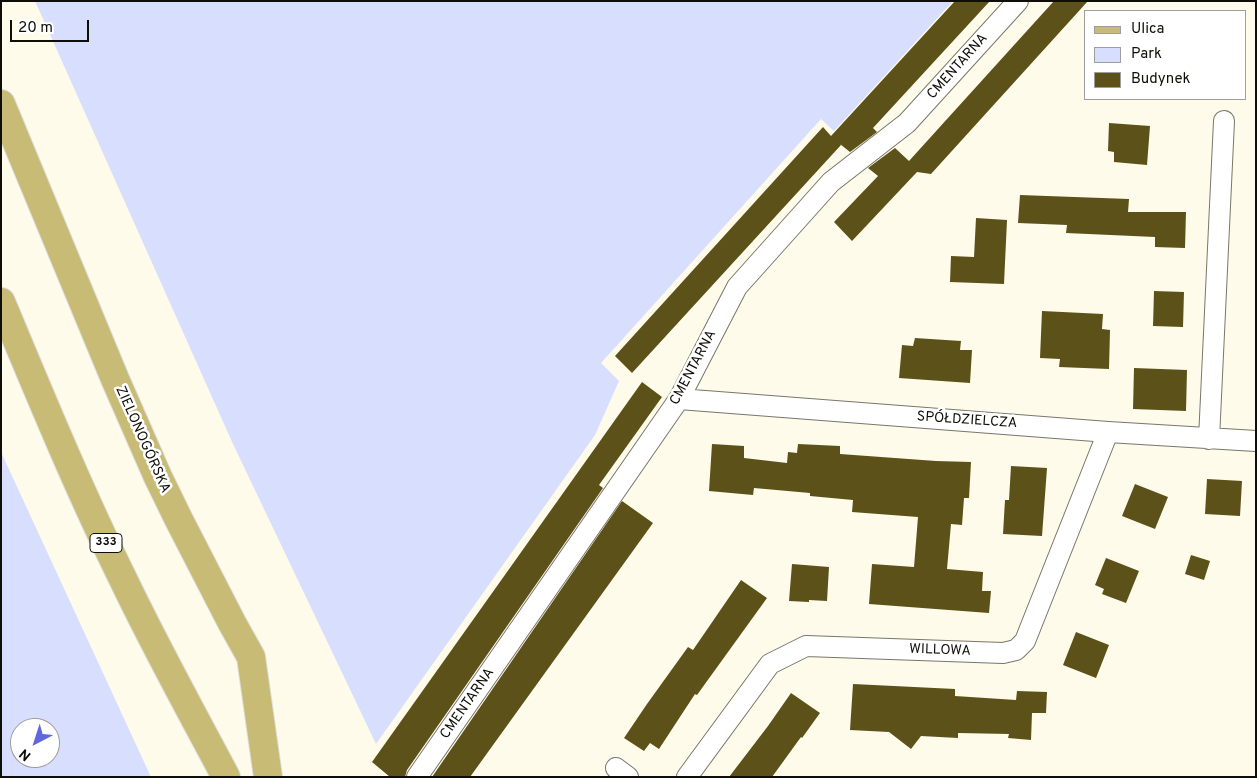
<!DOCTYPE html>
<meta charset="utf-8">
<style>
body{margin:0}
#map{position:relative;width:1257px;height:778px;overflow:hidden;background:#fefbeb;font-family:Overpass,sans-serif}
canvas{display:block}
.frame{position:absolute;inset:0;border:2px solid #0e0d08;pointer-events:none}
.legend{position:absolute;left:1084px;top:10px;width:162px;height:90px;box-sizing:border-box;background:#fff;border:1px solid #9f9e9c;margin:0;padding:6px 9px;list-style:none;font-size:15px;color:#0e0d08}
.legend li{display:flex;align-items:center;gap:10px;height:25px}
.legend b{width:25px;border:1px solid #9f9e9c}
.north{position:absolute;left:10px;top:718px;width:50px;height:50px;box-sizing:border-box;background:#fff;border:1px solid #9f9e9c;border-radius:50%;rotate:220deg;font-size:14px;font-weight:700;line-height:20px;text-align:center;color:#0e0d08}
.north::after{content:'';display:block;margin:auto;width:18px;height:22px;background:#5f67df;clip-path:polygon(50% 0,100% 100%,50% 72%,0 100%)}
.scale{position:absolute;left:10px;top:20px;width:79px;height:22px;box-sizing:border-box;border:2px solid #0e0d08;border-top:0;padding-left:6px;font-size:15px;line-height:18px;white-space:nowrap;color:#0e0d08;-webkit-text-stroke:4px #fff;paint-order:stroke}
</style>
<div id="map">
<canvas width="1257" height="778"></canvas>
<div class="frame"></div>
<ul class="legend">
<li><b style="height:6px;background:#c7bb76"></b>Ulica</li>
<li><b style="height:14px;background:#d8defe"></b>Park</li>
<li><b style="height:14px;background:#5c5119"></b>Budynek</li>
</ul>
<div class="north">N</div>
<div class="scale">20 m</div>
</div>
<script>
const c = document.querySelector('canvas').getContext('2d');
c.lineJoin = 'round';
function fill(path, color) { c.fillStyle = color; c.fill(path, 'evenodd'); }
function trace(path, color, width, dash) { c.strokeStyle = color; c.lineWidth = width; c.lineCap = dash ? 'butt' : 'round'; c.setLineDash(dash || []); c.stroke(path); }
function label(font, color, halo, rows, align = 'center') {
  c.font = font + ' Overpass,sans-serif'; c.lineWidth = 5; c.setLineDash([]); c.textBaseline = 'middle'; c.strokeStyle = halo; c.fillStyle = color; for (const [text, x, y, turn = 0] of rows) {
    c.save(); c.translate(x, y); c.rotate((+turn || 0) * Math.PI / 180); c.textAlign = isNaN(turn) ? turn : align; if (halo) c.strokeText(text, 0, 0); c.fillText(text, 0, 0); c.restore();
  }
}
fill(new Path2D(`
 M35,1H953L834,131L821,119L601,363L619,381L595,435L376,744L233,444Z
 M1,452L151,777H1ZM20,728H50V758H20Z`), '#d8defe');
fill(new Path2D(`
 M955,1H990L873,128L877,132L850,152L840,144L841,145L632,373L615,356L823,127L831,136Z
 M1054,1H1088L931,174L917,172L852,241L834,222L878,176L868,168L895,148L909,161Z
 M1109,123L1150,126L1147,165L1114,162V152L1108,151Z
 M1020,195L1129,199L1128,212H1186L1185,248L1155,247V237L1066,233L1067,225L1018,223Z
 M976,218L1007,220L1004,284L950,282L951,256L974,257Z
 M1154,291L1184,292L1183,327L1153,326Z
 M1042,311L1103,314L1102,329L1110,330L1109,369L1059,367L1060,359L1040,358Z
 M915,338L961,341L960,350H972L970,383L899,378L902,345L913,346Z
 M1134,368L1187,370L1186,411L1133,409Z
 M642,382L662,397L599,485L603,488L407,770L405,777H390L372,762Z
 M712,444L744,446V458L787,463L788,452L797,453L798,444L840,446V454L936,461L971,462L969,498H964L962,525L951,524L947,569L983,572L982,591H991L989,613L869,604L872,564L914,567L918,517L852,512L853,500L810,496V493L754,488L753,495L709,491Z
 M1011,466L1047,468L1042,536L1003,534L1005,500H1009Z
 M1207,479L1242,481L1240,516L1205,514Z
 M1135,484L1168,497L1155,529L1122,516Z
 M622,501L653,523L470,777H432Z
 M1191,555L1210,561L1204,580L1185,574Z
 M1106,558L1139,571L1126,603L1102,594L1104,589L1095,585Z
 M792,564L829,567L827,601L809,600V602L789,601Z
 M741,580L767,598L697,695L695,694L659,749L650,743L644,751L624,738L647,704L688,647L693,650Z
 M1076,632L1109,645L1096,678L1063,665Z
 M853,684L955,689V696L1016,700L1017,691L1047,692L1046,713H1032L1031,740L1008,738L1009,734L958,733V738L921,736L911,749L889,732L850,730Z
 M791,693L820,713L802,738L801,737L772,777H729L768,726Z`), '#5c5119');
const street = new Path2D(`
 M679,399L1108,432L1256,441
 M1209,439L1224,121
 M616,768L628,777
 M417,777L679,399L737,287L831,182L907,123L1018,1
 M687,777L770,664L806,646L1003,653L1016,650L1025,641L1108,432`);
const primary = new Path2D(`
 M1,104L115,379L158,477L179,520L232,623L251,657L268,777
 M1,302C40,395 78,488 123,579C155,646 191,711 226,777`);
trace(street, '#797669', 22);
trace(primary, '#dddddc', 30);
trace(street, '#fff', 20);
trace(primary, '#c7bb76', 28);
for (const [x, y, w] of [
 [106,543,32]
]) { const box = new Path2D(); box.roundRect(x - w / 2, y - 9.5, w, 19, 4); c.fillStyle = '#fff'; c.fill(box); trace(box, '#0e0d08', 1); }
label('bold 12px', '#0e0d08', null, [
 ["333",106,543]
]);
label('14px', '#0e0d08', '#fff', [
 ["CMENTARNA",958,67,-48],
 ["CMENTARNA",694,368,-62],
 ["SPÓŁDZIELCZA",967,421,4],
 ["ZIELONOGÓRSKA",142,440,66],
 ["WILLOWA",940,651,2],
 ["CMENTARNA",468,704,-55]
]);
</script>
